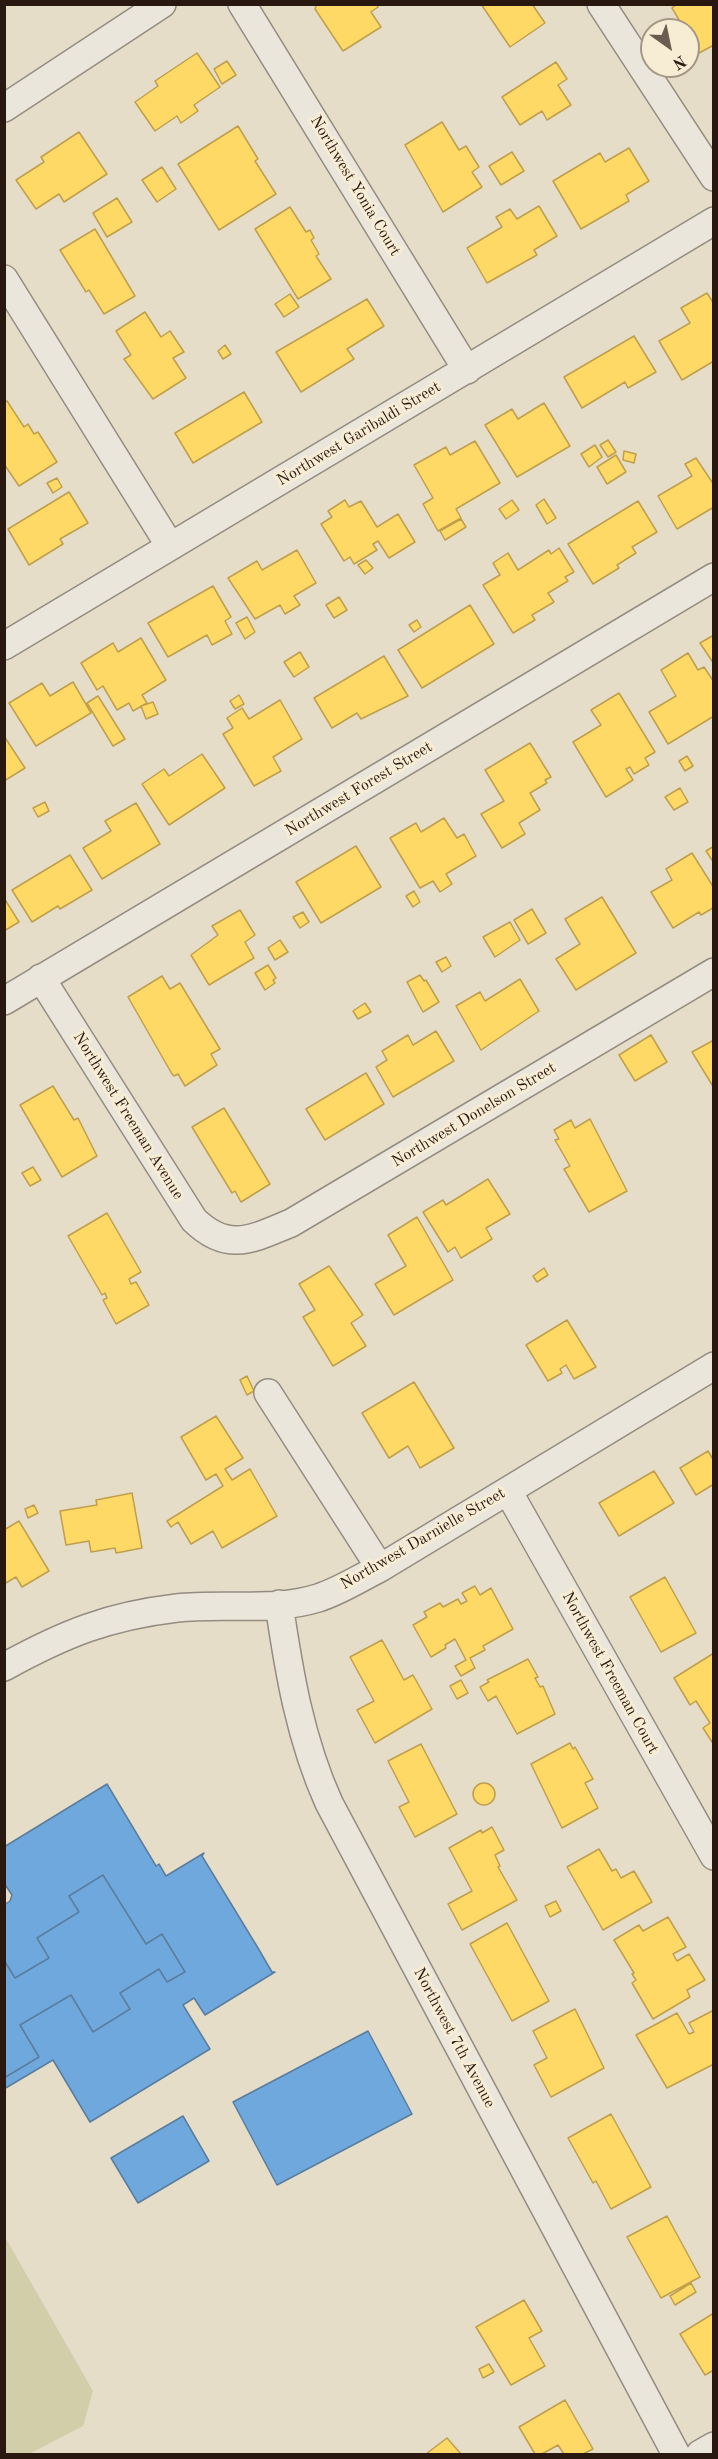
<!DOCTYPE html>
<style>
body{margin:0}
#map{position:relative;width:718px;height:2459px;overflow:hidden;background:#e6ddc9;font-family:"Old Standard TT",serif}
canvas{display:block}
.frame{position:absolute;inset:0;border:6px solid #29180f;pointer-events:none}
.north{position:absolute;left:640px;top:18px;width:60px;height:60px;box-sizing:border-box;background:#f7ecd4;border:2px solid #a59785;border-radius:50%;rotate:147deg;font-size:16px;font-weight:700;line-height:24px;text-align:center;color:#29180f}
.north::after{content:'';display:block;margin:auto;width:21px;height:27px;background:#6b5d50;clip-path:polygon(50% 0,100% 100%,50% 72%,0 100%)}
</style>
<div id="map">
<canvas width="718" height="2459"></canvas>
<div class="frame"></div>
<div class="north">N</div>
</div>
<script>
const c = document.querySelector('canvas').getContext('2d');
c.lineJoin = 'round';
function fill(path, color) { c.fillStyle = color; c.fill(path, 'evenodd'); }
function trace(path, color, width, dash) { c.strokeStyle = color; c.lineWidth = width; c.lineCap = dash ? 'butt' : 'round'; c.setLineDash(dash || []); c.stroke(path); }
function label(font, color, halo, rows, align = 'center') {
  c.font = font + ' "Old Standard TT",serif'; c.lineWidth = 6; c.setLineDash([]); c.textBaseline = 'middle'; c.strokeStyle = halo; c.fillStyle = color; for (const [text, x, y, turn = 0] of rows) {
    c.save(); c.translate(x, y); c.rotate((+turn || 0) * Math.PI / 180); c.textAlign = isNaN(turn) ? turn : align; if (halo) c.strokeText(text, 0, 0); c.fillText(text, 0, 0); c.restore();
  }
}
fill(new Path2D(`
 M5,2237L93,2391L83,2426L29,2454H5Z`), '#d1cea9');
const homes = new Path2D(`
 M317,4H377L378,7L371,12L381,27L343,51L315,9Z
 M481,4H532L545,23L510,47Z
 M677,4H714V45L699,53L688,30H685L672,8Z
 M197,53L220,87L194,105L198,111L181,123L177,116L155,131L135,102L158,86L155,81Z
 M227,61L236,75L222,84L214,69Z
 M556,62L567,79L558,85L571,105L547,120L542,111L520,125L502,97Z
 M442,122L459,150L466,146L479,167L472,172L482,187L443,212L405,145Z
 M238,126L258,159L255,161L276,194L219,230L178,164Z
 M79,132L107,174L64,202L59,194L36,209L16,180L44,162L41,157Z
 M629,148L649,181L626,195L629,201L581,229L553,181L600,153L605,162Z
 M512,152L524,171L501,185L489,166Z
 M162,167L176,189L157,202L142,180Z
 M117,198L132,222L107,237L93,213Z
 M539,206L557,236L534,250L537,255L487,283L467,248L502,227L496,217L510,209L517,219Z
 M290,207L306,232L310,230L314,238L311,240L319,254L316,256L331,279L298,299L255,229Z
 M95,229L135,296L104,314L89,290L86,292L60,250Z
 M707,293L714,304V361L682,380L659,341L690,323L681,308Z
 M290,294L299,307L284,317L275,304Z
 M367,299L384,326L347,349L354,359L301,392L276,352Z
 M145,312L161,337L170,331L184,352L173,358L186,378L153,399L124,359L131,355L116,331Z
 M634,336L656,372L628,388L625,382L582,408L564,377Z
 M225,345L231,354L223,359L218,351Z
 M244,392L262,422L193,463L175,433Z
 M7,401L24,427L28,424L34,434L38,432L57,462L19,486L4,464V402Z
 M544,403L570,446L517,477L485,425L512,409L518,419Z
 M608,440L616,452L608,457L600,445Z
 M475,441L500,483L456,509L461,518L438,531L423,504L433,498L414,465L446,447L450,455Z
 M595,445L602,457L589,467L581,454Z
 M624,451L636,454L634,463L623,460Z
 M616,455L626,472L607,484L597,467Z
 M696,458L714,485V507L677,529L658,496L692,476L685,464Z
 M57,478L62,487L53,493L47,483Z
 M69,492L88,523L60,539L63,544L29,565L8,529Z
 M544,499L556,518L547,524L536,505Z
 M345,500L349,507L361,501L377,527L398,514L415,542L389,558L378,541L373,544L377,550L354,564L350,557L344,561L321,524L332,517L328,511Z
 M512,500L519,510L506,519L499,509Z
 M638,501L657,532L632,547L636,553L617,565L619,568L593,584L568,544Z
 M461,519L466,527L445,540L440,531Z
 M559,548L574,572L565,577L568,581L548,593L554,602L532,615L535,620L513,633L483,585L500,575L493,563L508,553L518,570L549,550L551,554Z
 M297,550L316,583L294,596L300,605L285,614L280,605L255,619L228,578L257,561L262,570Z
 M366,560L373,568L365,574L358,565Z
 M213,586L231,617L225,621L232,634L212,645L207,635L168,657L148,623Z
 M339,597L347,610L334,618L326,605Z
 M470,605L494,644L422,688L398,650Z
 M247,617L255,632L245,639L236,623Z
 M417,620L421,627L414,632L409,625Z
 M714,635V664L700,643Z
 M141,638L166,680L142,695L147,703L133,711L129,703L117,710L103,686L97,690L81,663L113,643L118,652Z
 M300,652L309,667L294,677L284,662Z
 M688,653L698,670L704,667L714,682V716L668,744L649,712L676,696L661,670Z
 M384,656L408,696L361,719L357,713L332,728L314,698Z
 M73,682L91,713L36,746L9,703L42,683L50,696Z
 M619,693L655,752L645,758L649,765L634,774L630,767L626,769L633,780L606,797L573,742L601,725L591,710Z
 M239,695L244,704L235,709L230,701Z
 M98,696L125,739L113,746L87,703Z
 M280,700L302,739L273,757L281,771L254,786L223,734L233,728L227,718L242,708L249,719Z
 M153,702L158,714L146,719L141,706Z
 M4,736L25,768L4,781Z
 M530,743L551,777L545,780L547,783L530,793L540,810L519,823L525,834L502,848L481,814L504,801L485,770Z
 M202,754L225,788L169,825L142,784L164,769L169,776Z
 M687,756L693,766L685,771L679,761Z
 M680,788L688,802L674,810L665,797Z
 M45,802L49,811L38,817L33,808Z
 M136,803L160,844L102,879L83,848L111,831L105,821Z
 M444,818L457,838L464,834L476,856L446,874L452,884L440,892L433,881L420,888L390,838L416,823L421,832Z
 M356,846L381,887L321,923L296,882Z
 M714,846V863L706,851Z
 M692,853L714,888L713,908L701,915L699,912L673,928L651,892L672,880L666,869Z
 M70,855L92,890L60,909L58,906L32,922L12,890Z
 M414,891L420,902L413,907L406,896Z
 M602,897L636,953L576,990L556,959L580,944L565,919Z
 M4,898L19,922L4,931Z
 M532,909L546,933L528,944L514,920Z
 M240,910L255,935L245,942L254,958L209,985L191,955L218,935L212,926Z
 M303,912L309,922L300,928L293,917Z
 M510,922L520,940L495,957L483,937Z
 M280,940L288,952L275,960L268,948Z
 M446,957L451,966L442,972L436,962Z
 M268,965L276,978L273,980L275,983L265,990L255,973Z
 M420,975L424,981L426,980L439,1002L423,1012L407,982Z
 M162,976L170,989L180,983L220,1049L211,1054L217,1065L185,1086L178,1074L174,1076L172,1074L128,997Z
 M520,979L539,1011L481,1050L456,1006L480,992L485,1001Z
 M365,1003L371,1012L358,1019L353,1011Z
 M436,1031L454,1061L393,1097L376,1067L387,1060L382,1051L408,1035L413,1045Z
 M651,1035L667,1062L635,1081L619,1055Z
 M714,1040V1088L692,1052Z
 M366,1073L384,1104L325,1140L306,1109Z
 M53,1086L74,1120L78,1118L97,1156L62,1177L20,1105Z
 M224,1108L270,1184L241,1202L235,1191L232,1193L192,1127Z
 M590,1119L627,1191L589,1212L564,1169L570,1166L555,1140L559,1139L554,1130L571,1120L575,1128Z
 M33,1167L41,1180L30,1186L22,1173Z
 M488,1179L510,1214L486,1228L492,1239L461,1258L455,1247L448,1252L423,1212L443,1200L446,1205Z
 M107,1213L141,1272L129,1279L131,1284L136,1282L149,1305L116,1324L103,1300L107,1298L105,1293L102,1295L68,1236Z
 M417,1217L453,1280L394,1315L375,1284L406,1266L388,1235Z
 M329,1266L363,1315L351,1323L366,1346L333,1366L303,1317L315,1310L299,1284Z
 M544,1268L548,1275L537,1282L533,1276Z
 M567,1320L596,1367L574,1379L566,1365L560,1369L562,1373L548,1381L526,1345Z
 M247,1376L254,1391L247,1395L240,1380Z
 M414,1382L454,1448L420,1468L408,1446L389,1458L362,1413Z
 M216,1416L243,1458L225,1469L232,1480L250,1469L277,1516L222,1548L213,1531L191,1544L178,1522L171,1527L167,1521L223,1486L216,1474L206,1480L181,1437Z
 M708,1451L714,1461V1484L696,1495L680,1468Z
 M654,1471L674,1503L619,1536L599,1503Z
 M132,1493L142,1548L116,1553L115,1548L91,1552L89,1541L66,1545L60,1511L97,1505L96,1500Z
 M34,1505L38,1513L28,1518L25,1509Z
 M19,1521L49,1571L22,1587L16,1577L4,1584V1530Z
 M665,1577L696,1633L661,1652L630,1597Z
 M475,1586L480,1595L491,1588L513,1629L483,1646L485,1650L470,1658L475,1668L461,1676L455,1666L466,1660L455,1639L445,1645L446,1648L431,1657L413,1625L427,1617L424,1612L440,1603L443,1607L458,1599L461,1604L467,1601L462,1593Z
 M382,1640L404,1680L413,1675L432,1709L375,1743L357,1710L374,1701L350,1657Z
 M714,1653V1745L703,1728L710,1723L696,1701L690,1705L674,1678Z
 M528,1659L538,1677L535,1678L540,1687L543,1686L555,1714L517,1734L496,1696L488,1701L480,1687L489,1682L487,1680Z
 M461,1680L468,1693L457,1699L450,1686Z
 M570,1743L573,1749L575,1747L593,1779L585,1783L598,1808L562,1828L531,1764Z
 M421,1744L457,1814L415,1837L399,1807L409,1802L388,1761Z
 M473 1794a11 11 0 1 1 22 0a11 11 0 1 1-22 0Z
 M492,1827L504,1850L495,1855L500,1866L498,1867L517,1900L462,1930L448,1904L472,1891L449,1848L481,1830L482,1833Z
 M599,1849L612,1871L616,1869L621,1878L634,1871L652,1902L603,1930L567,1867Z
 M556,1901L561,1911L550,1917L545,1906Z
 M668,1917L686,1947L673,1954L677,1961L689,1954L705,1980L687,1990L690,1997L653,2019L632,1983L636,1980L632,1974L634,1973L614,1940L639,1925L643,1931Z
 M507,1923L549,2001L512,2021L470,1944Z
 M575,2009L604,2068L551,2097L534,2065L547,2058L533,2031Z
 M714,2010V2064L667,2088L636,2035L677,2013L689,2034L694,2032L689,2023Z
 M611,2114L651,2187L611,2209L596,2181L593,2183L568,2138Z
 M667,2216L700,2277L661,2298L627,2237Z
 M691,2283L696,2292L675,2305L670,2296Z
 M524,2300L542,2331L529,2338L545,2366L511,2385L476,2327Z
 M714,2313V2370L705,2375L680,2334Z
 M489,2364L494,2372L483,2378L479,2369Z
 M565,2400L593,2449L583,2454H564L558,2445L542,2454H535L519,2427Z
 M447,2438L461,2454H426Z`);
fill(homes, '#ffd966');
trace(homes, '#bf9f4c', 1.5);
const schools = new Path2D(`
 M107,1784L156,1866L159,1864L166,1876L204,1853L202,1856L258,1948L272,1972H275L205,2015L194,1998L183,2005L210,2049L90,2122L53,2060L4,2089V2078L39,2057L20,2025L71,1995L93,2032L130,2009L120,1993L159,1969L167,1982L185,1972L162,1934L146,1944L103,1875L69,1896L79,1912L37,1938L49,1958L15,1978L4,1960V1905L10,1901L12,1895L4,1883V1847Z
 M103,1875L146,1944L162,1934L185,1972L167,1982L159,1969L120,1993L130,2009L93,2032L71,1995L20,2025L39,2057L4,2078V1960L15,1978L49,1958L37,1938L79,1912L69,1896Z
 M368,2031L412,2114L277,2185L233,2102Z
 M183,2116L209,2161L138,2203L111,2158Z`);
fill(schools, '#6fa8dc');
trace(schools, '#5a7d9e', 1.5);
const street = new Path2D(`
 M242,4L467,370
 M601,4L714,177
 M4,108L162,4
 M4,279L170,546
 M4,646L714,221
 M41,978L194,1220C228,1253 252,1239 291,1223L714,972
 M4,1001L714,577
 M268,1393L380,1568
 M508,1491L714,1856
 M279,1604C289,1672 300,1739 329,1803L676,2454
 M4,1667C64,1634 108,1616 177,1608C223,1603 273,1612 318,1598C340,1591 360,1578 380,1568L714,1366
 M700,2454L714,2446`);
trace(street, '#948c80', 30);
trace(street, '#ebe6dc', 27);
label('16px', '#29180f', '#f7ecd4', [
 ["Northwest Yonia Court",355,186,59],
 ["Northwest Garibaldi Street",359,434,-31],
 ["Northwest Forest Street",359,789,-31],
 ["Northwest Donelson Street",474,1115,-31],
 ["Northwest Freeman Avenue",128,1116,58],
 ["Northwest Darnielle Street",423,1539,-30],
 ["Northwest Freeman Court",610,1673,61],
 ["Northwest 7th Avenue",454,2038,62]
]);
</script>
